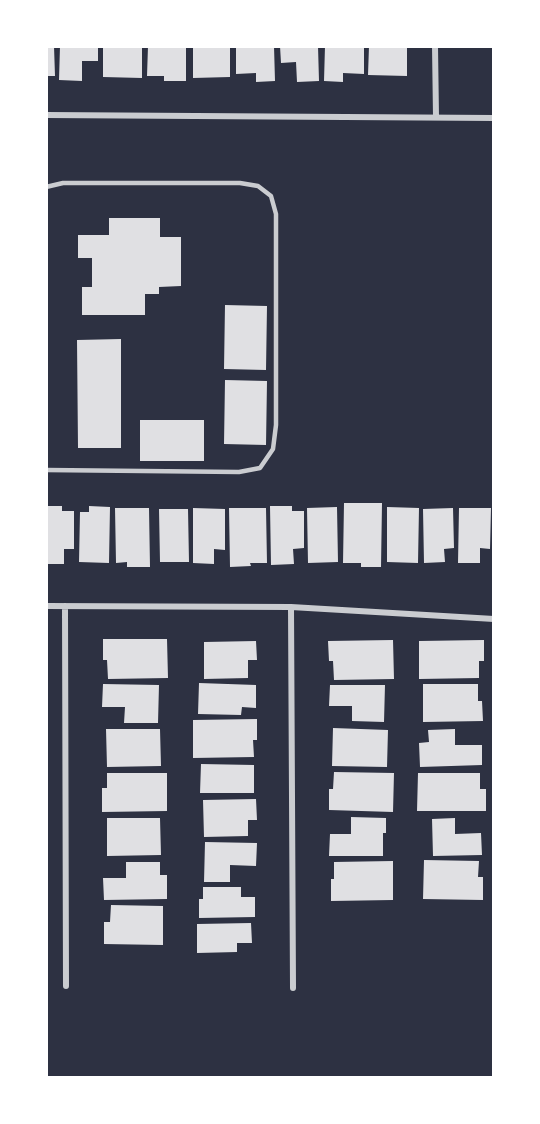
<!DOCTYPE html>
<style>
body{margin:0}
#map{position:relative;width:540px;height:1124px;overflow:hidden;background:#2d3142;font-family:"Roboto Condensed",sans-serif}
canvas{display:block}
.frame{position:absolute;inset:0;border:48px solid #fff;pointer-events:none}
</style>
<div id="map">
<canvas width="540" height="1124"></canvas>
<div class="frame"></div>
</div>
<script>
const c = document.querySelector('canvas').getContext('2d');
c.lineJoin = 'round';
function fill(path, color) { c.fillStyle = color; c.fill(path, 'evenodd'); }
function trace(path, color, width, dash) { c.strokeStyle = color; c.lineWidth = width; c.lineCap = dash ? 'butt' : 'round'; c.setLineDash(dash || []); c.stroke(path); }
fill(new Path2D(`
 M46,46H54L55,76H46Z
 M60,46H98V61H82V81L59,80Z
 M103,46H142V78L103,77Z
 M148,46H186V81H164V76H147Z
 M193,46H230V77L193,78Z
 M236,46H274L275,81L256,82V73L236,74Z
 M280,46H318L319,81L297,82L296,62L281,63Z
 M325,46H364V74L343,73V82L324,81Z
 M369,46H407V76L368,75Z
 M109,218H160V237H181V286L159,287V294H145V315H82V287H92V258H78V235H109Z
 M225,305L267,306L266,370L224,369Z
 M121,339V448H78L77,340Z
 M225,380L267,381L266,445L224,444Z
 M140,420H204V461H140Z
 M344,503H382L381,567H361V563H343Z
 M46,506H62V511H74V549H64V564H46Z
 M89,506L110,507L109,563L79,562L80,512H89Z
 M270,506H292V511H304V548L293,549L294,564L271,565Z
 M337,507L338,562L308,563L307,508Z
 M387,507L419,508L418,563L387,562Z
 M115,508H149L150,567H127V562L116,563Z
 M193,508L225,509V550L214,549V564L193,563Z
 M229,508H266L267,563H250L251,566L230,567Z
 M453,508L454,548L444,549L445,562L424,563L423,509Z
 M459,508H491L490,549L480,548V563H458Z
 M159,509H188L189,562H160Z
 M103,639H167L168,678L108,679L107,660H103Z
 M393,640L394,679L334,680L333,661H329L328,641Z
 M484,640V661H479V678L419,679V641Z
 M256,641L257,660H248V678L204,679V642Z
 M199,683L256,685V708L242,707L241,715L198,714Z
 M103,684L159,685L158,723H124L125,707H102Z
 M423,684H478V701H482L483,721L423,722Z
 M330,685H385L384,722L352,721V706H329Z
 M257,719V740H253L254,757L193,758V720Z
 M333,728L388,730L387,767L332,766Z
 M106,729H160L161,766L107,767Z
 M455,729V745H482V765L420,767L419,743L429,742L428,730Z
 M201,764L254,765V793H200Z
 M334,772L394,773L393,812L329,810V789H333Z
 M107,773H167V811L102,812V788H107Z
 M418,773H480V789H486V811H417Z
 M256,799L257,820H248V836L204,837L203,800Z
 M351,817L386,818V833H383V856H329L330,834H351Z
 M107,818H160L161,855L107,856Z
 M455,818V834L481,833L482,855L433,856L432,819Z
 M205,842L257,843L256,866L230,865V882H204Z
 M424,860L479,861L478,877H483V900L423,899Z
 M393,861V900L331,901V879H334V862Z
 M126,862H160V875H167V899L104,900L103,878H126Z
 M203,887H241V897H255V917L199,918V899H203Z
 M111,905L163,906V945L104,944V922H110Z
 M251,923L252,943H237V952L197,953V924Z`), '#e0e0e3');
trace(new Path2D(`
 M46,187L63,183H240L258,186L271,196L276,214V425L273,449L260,468L239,472L46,470`), '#caccd0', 4.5);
trace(new Path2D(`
 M435,46L436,117
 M46,115L494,118
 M46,606L291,607L494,619
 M65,606L66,986
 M291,607L293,988`), '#caccd0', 6);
</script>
